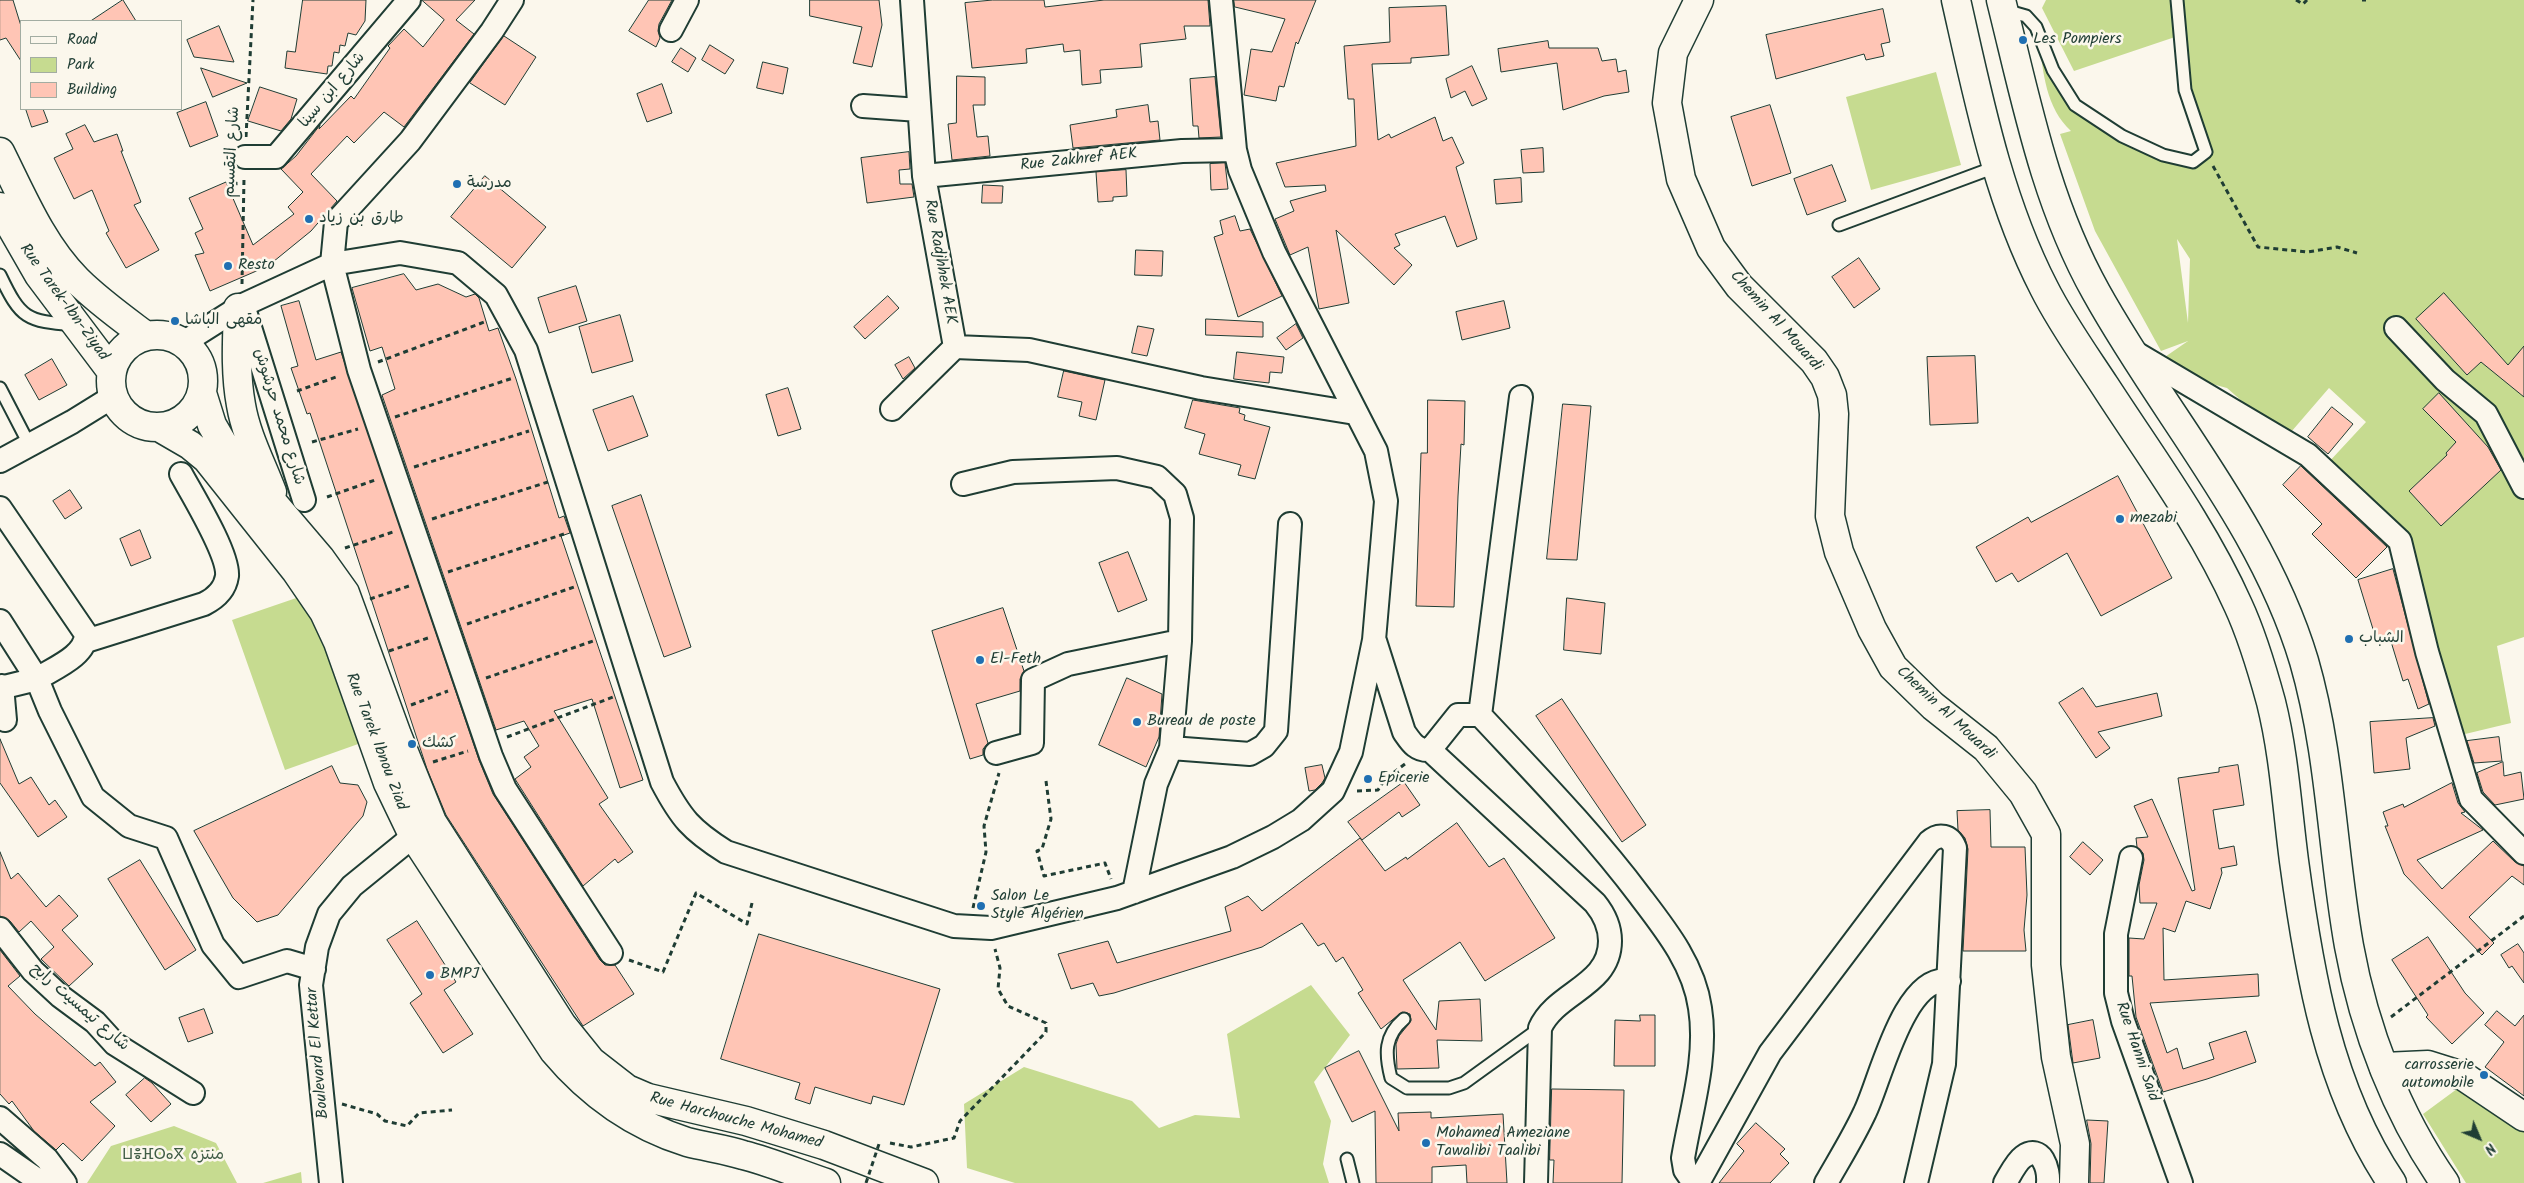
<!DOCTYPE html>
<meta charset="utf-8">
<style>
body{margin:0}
#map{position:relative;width:2524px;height:1183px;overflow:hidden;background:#fbf7ec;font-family:Kalam,sans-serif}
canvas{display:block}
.legend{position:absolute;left:20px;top:20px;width:162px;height:90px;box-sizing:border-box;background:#fbf7ec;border:1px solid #a3ada2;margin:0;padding:6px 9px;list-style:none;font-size:15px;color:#1f3d34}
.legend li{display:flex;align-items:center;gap:10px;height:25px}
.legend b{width:25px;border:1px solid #a3ada2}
.north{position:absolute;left:2454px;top:1113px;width:50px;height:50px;-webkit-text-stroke:4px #fbf7ec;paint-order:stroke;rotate:135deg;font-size:14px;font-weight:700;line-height:20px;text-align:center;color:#1f3d34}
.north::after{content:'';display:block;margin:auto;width:18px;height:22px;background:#1f3d34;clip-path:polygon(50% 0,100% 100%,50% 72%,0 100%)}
</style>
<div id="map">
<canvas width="2524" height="1183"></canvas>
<ul class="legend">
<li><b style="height:6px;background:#fbf7ec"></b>Road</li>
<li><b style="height:14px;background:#c6db90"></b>Park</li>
<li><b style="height:14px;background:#ffc5b5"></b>Building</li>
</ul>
<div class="north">N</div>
</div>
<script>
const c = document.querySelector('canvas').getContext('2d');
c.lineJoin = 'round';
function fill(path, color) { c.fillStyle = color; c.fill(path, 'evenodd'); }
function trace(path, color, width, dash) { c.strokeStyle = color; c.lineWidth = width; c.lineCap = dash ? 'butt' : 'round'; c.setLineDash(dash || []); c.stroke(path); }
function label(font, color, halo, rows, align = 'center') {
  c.font = font + ' Kalam,"Playpen Sans Arabic","Noto Sans Tifinagh",sans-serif'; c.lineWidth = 5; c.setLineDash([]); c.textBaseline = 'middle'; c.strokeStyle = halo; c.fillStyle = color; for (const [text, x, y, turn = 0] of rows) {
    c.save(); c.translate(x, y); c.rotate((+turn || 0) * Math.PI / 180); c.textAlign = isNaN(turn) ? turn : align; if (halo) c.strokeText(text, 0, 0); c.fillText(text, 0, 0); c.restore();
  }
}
fill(new Path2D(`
 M2046,0H2524V637L2497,646L2511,723L2461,735L2389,531L2327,464L2366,422L2329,388L2285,439L2227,388L2175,374L2162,359L2188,341L2161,351L2095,231L2060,134L2071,131C2046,108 2043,73 2039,39C2062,79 2087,127 2132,146C2147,152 2185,155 2204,159L2175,37L2074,71L2042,8ZM2177,239L2190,259L2188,323Z
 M1936,72L1961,165L1871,190L1846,97Z
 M308,594L361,743L285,770L232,620Z
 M1311,985L1350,1035L1314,1082L1331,1121L1323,1164L1329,1183H1015L967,1168L964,1104L1024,1067L1132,1101L1159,1128L1195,1115L1240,1118L1227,1034Z
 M2461,1086L2524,1128V1183H2466L2423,1114Z
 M174,1126L216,1143L237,1183H87L111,1146Z
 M301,1172L302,1183H263Z`), '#c6db90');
const building = new Path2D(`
 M0,0H13L21,26V61L6,38L0,40Z
 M123,0L136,21H91Z
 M303,0H366L365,21L356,35L348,33L345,46L340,45L339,53L334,52L332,66H328L327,74L285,68L287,51L295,52Z
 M422,0H475L456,20L474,34L404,127L384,112L354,143L347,136L311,174L337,201L311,231L268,266L210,291L195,255L204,253L195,233L203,229L189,198L226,182L253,245L294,214L288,207L303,192L281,169L296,156L320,125L319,129L351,96L354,99L390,48L388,46L404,29L423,47L444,20Z
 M649,0H672L659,24L658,31L660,38L656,47L629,31Z
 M810,0H879L882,25L872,67L853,63L862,27L810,16Z
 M993,0H1044L1045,7L1104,0H1208L1210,26H1184L1186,39L1140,44L1142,67L1100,70L1101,83L1082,85L1080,50L1064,52L1063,44L1026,49L1027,63L972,68L965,3Z
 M1234,0H1316L1298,44L1296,42L1284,87L1279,86L1276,101L1244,95L1251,49L1272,52L1285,19L1235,7Z
 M1446,6L1449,55L1411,58V63L1372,64L1378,140L1389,134L1391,138L1435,117L1443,141L1452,137L1464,163L1456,167L1477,239L1457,247L1445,216L1395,234L1400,245L1394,248L1412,265L1394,285L1336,230L1349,303L1319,309L1308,247L1290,255L1275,219L1294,211L1290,201L1326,191L1325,185L1285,187L1276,163L1356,146L1354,99H1348L1344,46L1390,42L1389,8Z
 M1883,9L1890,42L1881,44L1884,56L1866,60L1864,54L1776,79L1766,35Z
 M219,26L234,62L194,57L187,40Z
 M504,36L536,57L505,105L470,83Z
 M1548,41L1549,48H1598L1602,61L1616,59L1618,72L1626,70L1629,92L1604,96L1563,110L1557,63L1501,72L1498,49Z
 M710,45L734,60L725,74L702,60Z
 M681,48L696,58L688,72L672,62Z
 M763,62L788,68L783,94L757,88Z
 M1472,66L1487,99L1472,106L1465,91L1451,98L1446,79Z
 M201,68L247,83L213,97Z
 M957,76L985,77V105H973L977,137L988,136L990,156L952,160L948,124L956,123Z
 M1215,77L1221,137L1199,138L1198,126H1193L1190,79Z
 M662,84L672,113L647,122L637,94Z
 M260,87L297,99L291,119L281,131L248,121Z
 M206,102L218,136L190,147L177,113Z
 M1148,105L1150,122L1158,121L1160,140L1073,148L1070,125L1117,117L1116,110Z
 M1770,105L1791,173L1752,186L1731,117Z
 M26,109H43L48,122L32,127Z
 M85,125L94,142L117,134L123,151H121L141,202L134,205L159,250L126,268L106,233L109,231L92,190L74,199L54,158L73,149L66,134Z
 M1543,148L1544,172L1523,173L1521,150Z
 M909,152L910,169L899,170L900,184H912L914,197L867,203L861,158Z
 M1225,163L1228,189L1211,190L1210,164Z
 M1832,165L1846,201L1807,215L1794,179Z
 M1126,170L1127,196L1113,197V201L1098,202L1096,172Z
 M485,176L546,227L512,268L451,217Z
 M1521,178L1522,202L1496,204L1494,180Z
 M983,185L1003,186L1002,203H982Z
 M1235,216L1240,231L1250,229L1282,296L1238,317L1214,237L1223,234L1220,221Z
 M1136,250L1163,251L1162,276L1135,275Z
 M1859,258L1880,289L1854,308L1832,277Z
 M404,274L416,290L438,284L466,297L475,294L479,298L489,331L498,328L516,379L559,518L564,516L570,533L561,536L643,780L620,788L592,699L554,711L608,798L599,804L633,852L618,863L615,859L583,886L515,779L531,767L524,757L539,746L524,721L496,730L382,395L395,389L382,347L370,351L352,288Z
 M576,286L587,321L549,333L538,298Z
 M2444,293L2508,365L2524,346V397L2481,362L2467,375L2416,319Z
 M888,296L899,308L865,339L854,327Z
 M299,301L316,360L341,352L479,760L493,794L600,960L605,965H615L634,994L583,1026L446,815L427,769L310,413L307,414L291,368L298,366L281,306Z
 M1504,301L1510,328L1462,340L1456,312Z
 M620,315L633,361L592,373L579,327Z
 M1206,319L1263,322V337L1206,335Z
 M1296,324L1303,338L1286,350L1277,338Z
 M1138,326L1154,329L1147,356L1132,353Z
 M1237,352L1284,357L1282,373L1270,372L1269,383L1234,379Z
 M1975,356L1978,423L1930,425L1927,357Z
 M909,357L915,368L903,379L895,365Z
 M52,359L67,385L39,400L25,375Z
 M1064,371L1105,380L1096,420L1079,416L1082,402L1058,397Z
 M788,388L801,429L778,436L766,395Z
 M2439,393L2488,447L2501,470L2441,526L2409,491L2447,455L2446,453L2456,442L2423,409Z
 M633,396L648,436L608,451L593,410Z
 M1193,400L1240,408L1239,413L1245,415L1244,420L1270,427L1255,479L1238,475L1241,465L1199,454L1205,434L1185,428Z
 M1428,400L1465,401L1464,445L1461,444L1458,496L1454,607L1416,606L1421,453H1427Z
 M1563,404L1591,406L1577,560L1547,559Z
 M2332,407L2353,424L2328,454L2308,437Z
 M2301,466L2387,547L2356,578L2312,534L2322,524L2283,485Z
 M2118,476L2172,578L2101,616L2067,553L2018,582L2012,573L1996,582L1976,547L2028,517L2031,522Z
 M70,490L82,508L65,519L53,501Z
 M641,495L691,647L664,657L612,506Z
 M140,530L151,558L131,566L120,539Z
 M1128,552L1147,600L1118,612L1099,563Z
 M2393,569L2429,704L2418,709L2408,679L2403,681L2389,635L2376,639L2358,580Z
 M1567,598L1605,603L1601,654L1564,650Z
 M1003,608L1024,671L1020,679V691L976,704L988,743L983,749V755L970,759L932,631Z
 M1127,678L1162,694L1159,737L1146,767L1099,745Z
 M2083,688L2096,707L2157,693L2162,716L2098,732L2110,748L2096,758L2059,703Z
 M1562,699L1646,825L1622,842L1536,716Z
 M2433,718L2435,726L2406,738L2410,769L2374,773L2370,722Z
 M2499,737L2502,761L2474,763L2467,741Z
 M0,739L19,784L31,777L49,805L55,800L67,817L38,837L0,783Z
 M2503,762L2504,776L2521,772L2524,799L2495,805L2483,792L2477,773Z
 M1322,765L1325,778L1322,783L1315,790L1309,791L1305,768Z
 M2238,765L2244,805L2213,810L2219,849L2234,846L2237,865L2221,868L2222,873L2210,909L2186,901L2175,932L2163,928L2164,980L2258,974L2259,996L2150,1003L2167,1053L2177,1048L2183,1069L2214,1059L2209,1043L2246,1031L2256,1062L2207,1079L2163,1092L2136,1017L2132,976H2129V938L2144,939L2157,903H2140L2139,885L2144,860L2143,853L2137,847L2136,838L2148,837L2134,806L2152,799L2192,891L2195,890L2178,778L2219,772V768Z
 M332,766L340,783L358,785L367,802L363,816L278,915L257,922L233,898L194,831Z
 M1404,782L1420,805L1402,817L1399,812L1362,840L1348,822Z
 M2452,783L2458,803L2465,812L2461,813L2483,830L2417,860L2442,889L2493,841L2515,862L2524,866V885L2512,876L2469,917L2494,943L2482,955L2404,874L2385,826H2388L2383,812L2403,804L2404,807Z
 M1990,810L1991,847H2025L2027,895L2024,930L2026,951H1963L1968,849L1965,838L1958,830L1957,811Z
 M1457,823L1489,867L1504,858L1555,938L1485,981L1460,942L1403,980L1436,1030L1439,1001L1480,999L1482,1041L1437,1040L1439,1068L1397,1069L1396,1044L1399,1036L1411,1021L1410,1014L1402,1012L1381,1029L1358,993L1363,990L1343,957L1336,962L1324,943L1318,946L1302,923L1262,947L1114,993L1099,996L1093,983L1071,989L1058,954L1108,941L1117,963L1231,931L1225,907L1248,896L1262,911L1360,838L1385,871L1406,857L1407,859Z
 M2083,842L2103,860L2090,875L2070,857Z
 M0,852L11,879L18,873L46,907L59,895L78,916L62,930L93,964L69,986L41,959L54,947L31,921L19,932L10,921L0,916Z
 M140,860L196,950L165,970L108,879Z
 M417,921L456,982L444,990L473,1034L443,1053L410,1003L422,994L387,940Z
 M759,934L940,989L904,1105L873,1096L871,1104L815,1087L810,1104L795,1099L800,1083L721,1059Z
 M2428,937L2465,993L2484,1013L2452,1044L2426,1017L2428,1015L2392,960Z
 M2518,944L2524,953V983L2512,966L2509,968L2501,955Z
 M0,950L20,976L8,986L35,1014L95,1066L100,1062L116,1082L90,1102L115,1126L82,1161L63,1143L56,1150L34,1131L12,1101L9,1104L0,1094Z
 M204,1009L213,1033L188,1042L179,1018Z
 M2497,1011L2515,1026L2524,1015V1096L2485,1067L2504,1042L2485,1025Z
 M1640,1015H1655V1066H1614L1615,1020L1640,1021Z
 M2093,1020L2100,1058L2073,1063L2068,1025Z
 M1359,1051L1399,1131L1398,1113L1431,1112V1118L1503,1114L1507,1183H1467L1466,1165L1432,1167V1183H1376L1375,1111L1352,1122L1325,1068Z
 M145,1078L152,1083L171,1104L151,1122L126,1095Z
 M1552,1089L1624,1090L1622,1183H1553L1554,1160H1550Z
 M2087,1120L2108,1121L2104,1183H2090L2091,1144Z
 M1756,1123L1785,1149L1780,1154L1789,1163L1770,1183H1719L1744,1151L1737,1144Z`);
fill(building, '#ffc5b5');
trace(building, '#1f3d34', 1);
const service = new Path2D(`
 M2005,10L2026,16L2036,27L2053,70L2075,105L2122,136L2163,155L2193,162L2206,152L2185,90L2177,0
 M1839,225L1998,166
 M0,275C21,319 26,321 74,325
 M0,388L30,446
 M1404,1019C1384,1036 1385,1054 1391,1078L1407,1088H1449L1464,1083L1540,1028
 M1347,1159L1353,1183`);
const minor = new Path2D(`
 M512,0L492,31L410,141L336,222L332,264L359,370L491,756L505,789L611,953
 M912,0L924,176L955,347
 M671,30L687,0
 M863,106L919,110
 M245,157H276L409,0
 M924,176L1182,151L1235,150
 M243,305L304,500
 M2396,328L2445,380L2486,414L2524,487
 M183,343L243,305L332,264L400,253L458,263L496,295L526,350L662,782C681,818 691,830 726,852L954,926L991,928L1117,898L1232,857L1273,837L1301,820L1333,791L1351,752L1374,640L1386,501L1376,451L1274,252L1240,170L1235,150L1221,0
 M2134,352L2308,455L2400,541L2427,652L2471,799L2524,853
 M892,409L955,347L1029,350L1201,388L1355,413
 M0,461L72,422L114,396
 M963,484L1013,472L1117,468L1157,477L1175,494L1182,518L1180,641
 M0,508L86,634C86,656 54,668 37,679L50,711L93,797L129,826L166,838L213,945L239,977L287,961L314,969
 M0,621L37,679L0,688
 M86,641L204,604C216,598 225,590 227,576C229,554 193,496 181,474
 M1375,641L1404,732C1411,742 1416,751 1430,750L1458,715H1480C1535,774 1592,832 1640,896C1666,930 1694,965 1700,1008C1708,1057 1691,1110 1683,1158L1685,1170L1694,1183
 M2,686L5,720
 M1480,715L1521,397
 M1430,750L1595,903C1604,914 1610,926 1610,941C1610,986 1556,992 1540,1028L1536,1183
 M996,753L1032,743L1033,680L1068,664L1180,641L1171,748
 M2131,858L2116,934V993L2123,1021L2181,1183
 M1134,892L1156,784L1171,748L1250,754L1264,746L1276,731L1290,524
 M0,929L33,971L60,996L95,1022L115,1044L193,1093
 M0,1118L47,1159L65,1183
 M0,1154L42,1183
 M331,1183L311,985L317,947L329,914L352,886L427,825
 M1698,1183L1770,1053L1929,842C1939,833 1950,835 1955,848L1944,1064L1916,1183
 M1826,1183C1839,1160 1854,1136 1865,1112C1880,1082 1904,973 1949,981
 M2005,1183C2010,1175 2016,1162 2023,1157C2042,1143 2049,1170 2048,1183`);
const tertiary = new Path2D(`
 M1699,0L1673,53L1667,103L1681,179L1711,248L1739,286L1814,361L1825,377L1832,395L1834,414L1830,516L1839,552L1872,629L1893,667L1933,706L1986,748L2023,793L2046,834V965L2056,1057L2075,1144L2074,1183
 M0,152C22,196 42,245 77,280C98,301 122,318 146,336
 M0,207L39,275L112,372
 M238,308C237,340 235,373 241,405C246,435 261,463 272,492
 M111 381a46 46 0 1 1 92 0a46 46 0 1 1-92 0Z
 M202,393L212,425L223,444L320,558L345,593L397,735L432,822L562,1025L591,1061L627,1089L648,1098L746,1121L824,1145L924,1183
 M159,427L190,445L207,459L296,571L324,612L338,642L388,783L413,835L554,1051C590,1094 633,1125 687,1142C706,1147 725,1149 743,1155C771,1162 799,1174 826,1183`);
const secondary = new Path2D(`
 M2384,1067L2428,1065L2463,1076L2524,1117`);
const trunk = new Path2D(`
 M1956,0C1978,97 1998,199 2044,288C2061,322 2084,354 2105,386C2151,457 2203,527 2238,605C2252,635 2262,669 2271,702C2284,754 2287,807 2294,861C2309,972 2328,1088 2392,1183
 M2001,0C2026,100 2045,201 2096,292C2164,415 2263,524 2304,661C2331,754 2332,851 2349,946C2364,1029 2397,1115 2445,1183`);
trace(service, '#1f3d34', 15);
trace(minor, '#1f3d34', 26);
trace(tertiary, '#1f3d34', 31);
trace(secondary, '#1f3d34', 31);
trace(trunk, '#1f3d34', 31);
trace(new Path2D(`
 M2296,0L2303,4L2307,0
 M2362,0H2366
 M246,137L253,0
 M2213,166L2258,247L2308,252L2337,247L2357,253
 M242,284L244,178
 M378,362L487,321
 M297,391L339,376
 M395,417L513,378
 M312,442L358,429
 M414,467L529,431
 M327,497L375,480
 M432,519L548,482
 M345,548L393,532
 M448,572L564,534
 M370,599L412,585
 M467,624L577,586
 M389,651L428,638
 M486,678L596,640
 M411,705L448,691
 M507,737L613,697
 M433,762L468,751
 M1046,781L1051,819L1042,849L1037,851L1044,876L1105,863L1111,879
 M1357,791L1378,790L1385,779L1405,764
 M973,908L986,852L984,826L999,773
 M629,960L663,972L696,893L747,924L752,903
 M2391,1017L2524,916
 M342,1104L377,1114L385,1121L407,1126L419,1113L452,1110
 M890,1143L911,1147L954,1138L960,1121L1046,1032V1023L1008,1006L998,989L1000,968L995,949`), '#1f3d34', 3, [5, 4]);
trace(service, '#fbf7ec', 11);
trace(minor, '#fbf7ec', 22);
trace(tertiary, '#fbf7ec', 28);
trace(secondary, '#fbf7ec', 28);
trace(trunk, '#fbf7ec', 28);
trace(new Path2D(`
 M866,1183L880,1141`), '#1f3d34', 3, [5, 4]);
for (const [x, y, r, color] of [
 [2023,40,5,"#1f6fb2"],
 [457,184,5,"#1f6fb2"],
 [309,219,5,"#1f6fb2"],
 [228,266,5,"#1f6fb2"],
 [175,321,5,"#1f6fb2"],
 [2120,519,5,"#1f6fb2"],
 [2349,639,5,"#1f6fb2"],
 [980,660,5,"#1f6fb2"],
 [1137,722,5,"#1f6fb2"],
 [412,744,5,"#1f6fb2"],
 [1368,779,5,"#1f6fb2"],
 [981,906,5,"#1f6fb2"],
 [430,975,5,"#1f6fb2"],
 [2484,1075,5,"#1f6fb2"],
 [1426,1143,5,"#1f6fb2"]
]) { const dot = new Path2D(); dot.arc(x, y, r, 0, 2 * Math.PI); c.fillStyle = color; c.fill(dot); trace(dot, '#fbf7ec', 2); }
label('16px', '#1f3d34', '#fbf7ec', [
 ["Les Pompiers",2033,40],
 ["مدرسة",467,184],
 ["طارق بن زياد",319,219],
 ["Resto",238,266],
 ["مقهى الباشا",185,321],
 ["mezabi",2130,519],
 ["الشباب",2359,639],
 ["El-Feth",990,660],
 ["Bureau de poste",1147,722],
 ["كشك",422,744],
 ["Epicerie",1378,779],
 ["Salon Le",991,897],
 ["Style Algérien",991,915],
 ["BMPJ",440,975],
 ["carrosserie",2474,1066,"right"],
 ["automobile",2474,1084,"right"],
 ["Mohamed Ameziane",1436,1134],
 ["Tawalibi Taalibi",1436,1152]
], 'left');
label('16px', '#1f3d34', '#fbf7ec', [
 ["شارع ابن سينا",333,91,-50],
 ["شارع التقسيم",233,152,-87],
 ["Rue Zakhref AEK",1079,161,-6],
 ["Rue Radjhhek AEK",939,262,80],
 ["Rue Tarek-Ibn-Ziyad",63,303,54],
 ["Chemin Al Mouardi",1775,322,48],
 ["شارع محمد حرشوش",278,417,73],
 ["Chemin Al Mouardi",1945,714,43],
 ["Rue Tarek Ibnou Ziad",375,742,69],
 ["شارع تيمسيت رابح",79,1008,41],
 ["Rue Hanni Said",2136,1052,71],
 ["Boulevard El Kettar",319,1053,-95],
 ["Rue Harchouche Mohamed",736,1122,15]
]);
label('16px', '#405d46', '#fbf7ec', [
 ["ⵡⴻⴼⵔⴰⴳ منتزه",173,1156]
]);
</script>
